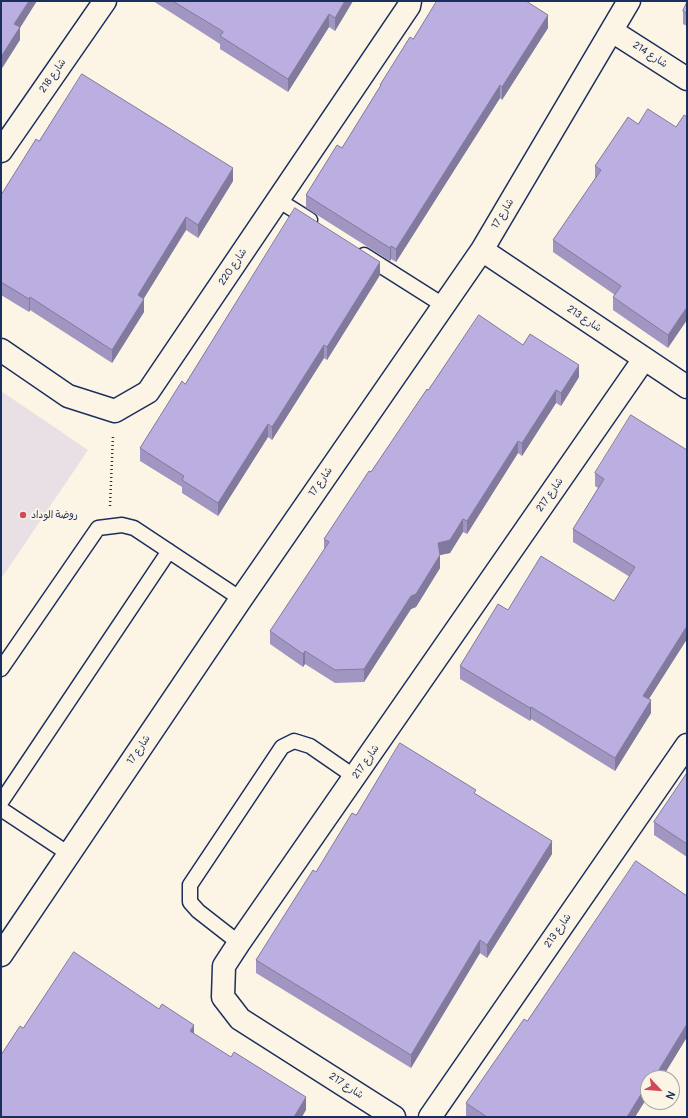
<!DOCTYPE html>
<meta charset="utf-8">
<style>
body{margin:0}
#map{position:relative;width:688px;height:1118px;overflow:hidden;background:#fcf5e5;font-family:Pangolin,sans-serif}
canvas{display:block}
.frame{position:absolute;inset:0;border:2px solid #1b2f5e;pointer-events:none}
.north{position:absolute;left:640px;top:1070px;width:40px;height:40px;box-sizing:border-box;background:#fcf5e5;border:1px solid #a2a6af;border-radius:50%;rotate:116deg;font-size:11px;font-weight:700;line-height:16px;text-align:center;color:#1b2f5e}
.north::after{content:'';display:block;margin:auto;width:14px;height:18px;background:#d1495b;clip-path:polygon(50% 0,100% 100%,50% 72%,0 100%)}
</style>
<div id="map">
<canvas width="688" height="1118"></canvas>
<div class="frame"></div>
<div class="north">N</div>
</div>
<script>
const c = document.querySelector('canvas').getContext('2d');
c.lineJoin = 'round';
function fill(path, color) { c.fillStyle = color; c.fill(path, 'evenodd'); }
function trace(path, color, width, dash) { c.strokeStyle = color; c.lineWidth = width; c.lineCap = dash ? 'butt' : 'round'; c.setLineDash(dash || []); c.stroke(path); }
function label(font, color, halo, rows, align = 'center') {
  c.font = font + ' Pangolin,"Playpen Sans Arabic",sans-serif'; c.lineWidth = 4; c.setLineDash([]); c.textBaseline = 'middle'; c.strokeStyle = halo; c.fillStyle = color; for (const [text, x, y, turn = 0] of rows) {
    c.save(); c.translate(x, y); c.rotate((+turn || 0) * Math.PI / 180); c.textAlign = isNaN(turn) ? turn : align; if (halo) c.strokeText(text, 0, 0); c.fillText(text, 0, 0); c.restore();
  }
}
fill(new Path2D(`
 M1,391L88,450L1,579Z`), '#e8e0e4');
const lane = new Path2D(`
 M278,200L310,220
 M364,255L443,305
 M1,669L98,528L122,525L134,528L241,599
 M1,802L169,551
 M1,809L69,854
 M239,943L198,911L190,902V885L282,747L294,741L310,746L355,777`);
const street = new Path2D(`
 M612,31L687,79
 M1,151L105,1
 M482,250L687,387
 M1,350L68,396L115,411L148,392L409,6L410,1
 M1,955L241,599L482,250L629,1
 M394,1117L240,1019L223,997L224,966L239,943L644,359
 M430,1117L687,745`);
trace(lane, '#1b2f5e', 17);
trace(street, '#1b2f5e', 25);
trace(new Path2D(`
 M110,506L113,435`), '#1b2f5e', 2.5, [1, 3]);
trace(lane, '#fcf5e5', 14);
trace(street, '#fcf5e5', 22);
fill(new Path2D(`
 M153,1H353L335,31L329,27L288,92L220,49V44Z
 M687,2V26L683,24V11Z
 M548,28L502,100L500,98L396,262L391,259L390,261L306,208V195L342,148L380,87V85L413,39Z
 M638,124L676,127L668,348L613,310V297L615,295L553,252V240L595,179V166Z
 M233,181L198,238L186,230L144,298V312L112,363L30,310L29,312L1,295V195Z
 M380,275L327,360L324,358L272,440L268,437L218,516L182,493V487L140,461V448L185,384Z
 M523,345L579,377L561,406L556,403L522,456L518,453L467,534L463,532L450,553L440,555V568L416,607L411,609L364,682L335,683L305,664L303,667L270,644V631L324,550V539L428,390Z
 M687,450V639L649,699L651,713L615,771L531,719L530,721L460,679V666L508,610L614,601L630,577L573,542V529L598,488L595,486V473Z
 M687,773V857L654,835V822Z
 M476,794L552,854L487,958L480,953L411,1068L256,973V960L316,872L356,815Z
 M687,896V1037L662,1078H648V1096L635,1117H468L466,1116V1103L527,1021Z`), '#a096c1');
fill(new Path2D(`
 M29,1H37L20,28V40L1,70V57L14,24Z
 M345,1H353L335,31V18Z
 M329,14V27L288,92V79Z
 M548,15V28L502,100V87Z
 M500,85V98L396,262V249Z
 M233,168V181L198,238V225Z
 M186,217V230L138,308V295Z
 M391,246V259L390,261V248Z
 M380,262V275L327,360V347Z
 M30,297V310L29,312V299Z
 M144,299V312L112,363V350Z
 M687,307V320L668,348V335Z
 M324,345V358L272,440V427Z
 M579,365V377L561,406V393Z
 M556,390V403L522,456V443Z
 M268,424V437L218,516V503Z
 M518,441V453L467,534V521Z
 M463,519V532L450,553L440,555V568L416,607L411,609L364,682V669L438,543Z
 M687,626V639L643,708V696Z
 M305,651V664L303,667V654Z
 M651,700V713L615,771V758Z
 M531,707V719L530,721V708Z
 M552,841V854L487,958V945Z
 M480,940V953L411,1068V1055Z
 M687,1024V1037L662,1078H654Z
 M194,1025V1038L190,1031Z
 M648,1083V1096L635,1117H627Z
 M306,1097V1110L302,1117H293Z`), '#827a9d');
const building = new Path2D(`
 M1,1H29L14,24L20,27L1,57Z
 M173,1H345L335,18L329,14L288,79L220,36L223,32Z
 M437,1H526L548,15L502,87L500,85L396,249L391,246L390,248L306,195L337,145L342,148L381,85H380L410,37L413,39Z
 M687,2V13L683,11Z
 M82,74L233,168L198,225L186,217L138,295L144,299L112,350L30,297L29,299L1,282V195L36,139L39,141Z
 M648,109L676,127L684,115L687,117V307L668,335L613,297L621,286L553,240L601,170L595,166L628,117L638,124Z
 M295,208L380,262L327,347L324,345L272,427L268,424L218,503L182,480L184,476L140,448L182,381L185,384Z
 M479,315L523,345L530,334L579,365L561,393L556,390L522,443L518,441L467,521L463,519L450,540L438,543L440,555L416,594L411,596L364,669L335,670L305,651L303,654L270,631L329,542L324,539L369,471L371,472L427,389L428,390Z
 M631,415L687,450V626L643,696L651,700L615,758L531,707L530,708L460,666L498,604L508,610L541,556L614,601L635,567L573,529L604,479L595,473Z
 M400,743L476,790L474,793L552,841L487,945L480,940L411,1055L256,960L313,870L316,872L352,813L356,815Z
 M687,773V844L654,822Z
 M636,861L687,896V1024L654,1078H648V1083L627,1117H487L466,1103L524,1019L527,1021Z
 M74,952L159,1009L162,1004L194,1025L190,1031L231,1057L234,1052L306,1097L294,1117H1V1055L20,1026L23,1028Z`);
fill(building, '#baafe0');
trace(building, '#827a9d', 1);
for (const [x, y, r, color] of [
 [23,515,4,"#d1495b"]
]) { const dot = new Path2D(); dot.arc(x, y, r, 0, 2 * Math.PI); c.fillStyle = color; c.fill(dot); trace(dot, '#fcf5e5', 1.5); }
label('10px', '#1b2f5e', '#fcf5e5', [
 ["شارع 214",650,55,33],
 ["شارع 218",53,76,-55],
 ["شارع 17",503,214,-59],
 ["شارع 220",233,267,-56],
 ["شارع 213",584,319,34],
 ["شارع 17",321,482,-55],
 ["شارع 217",550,495,-55],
 ["شارع 17",139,750,-56],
 ["شارع 217",366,762,-55],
 ["شارع 213",558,931,-55],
 ["شارع 217",346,1086,33]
]);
label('10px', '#1b2f5e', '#fcf5e5', [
 ["روضة الوداد",31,515]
], 'left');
</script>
